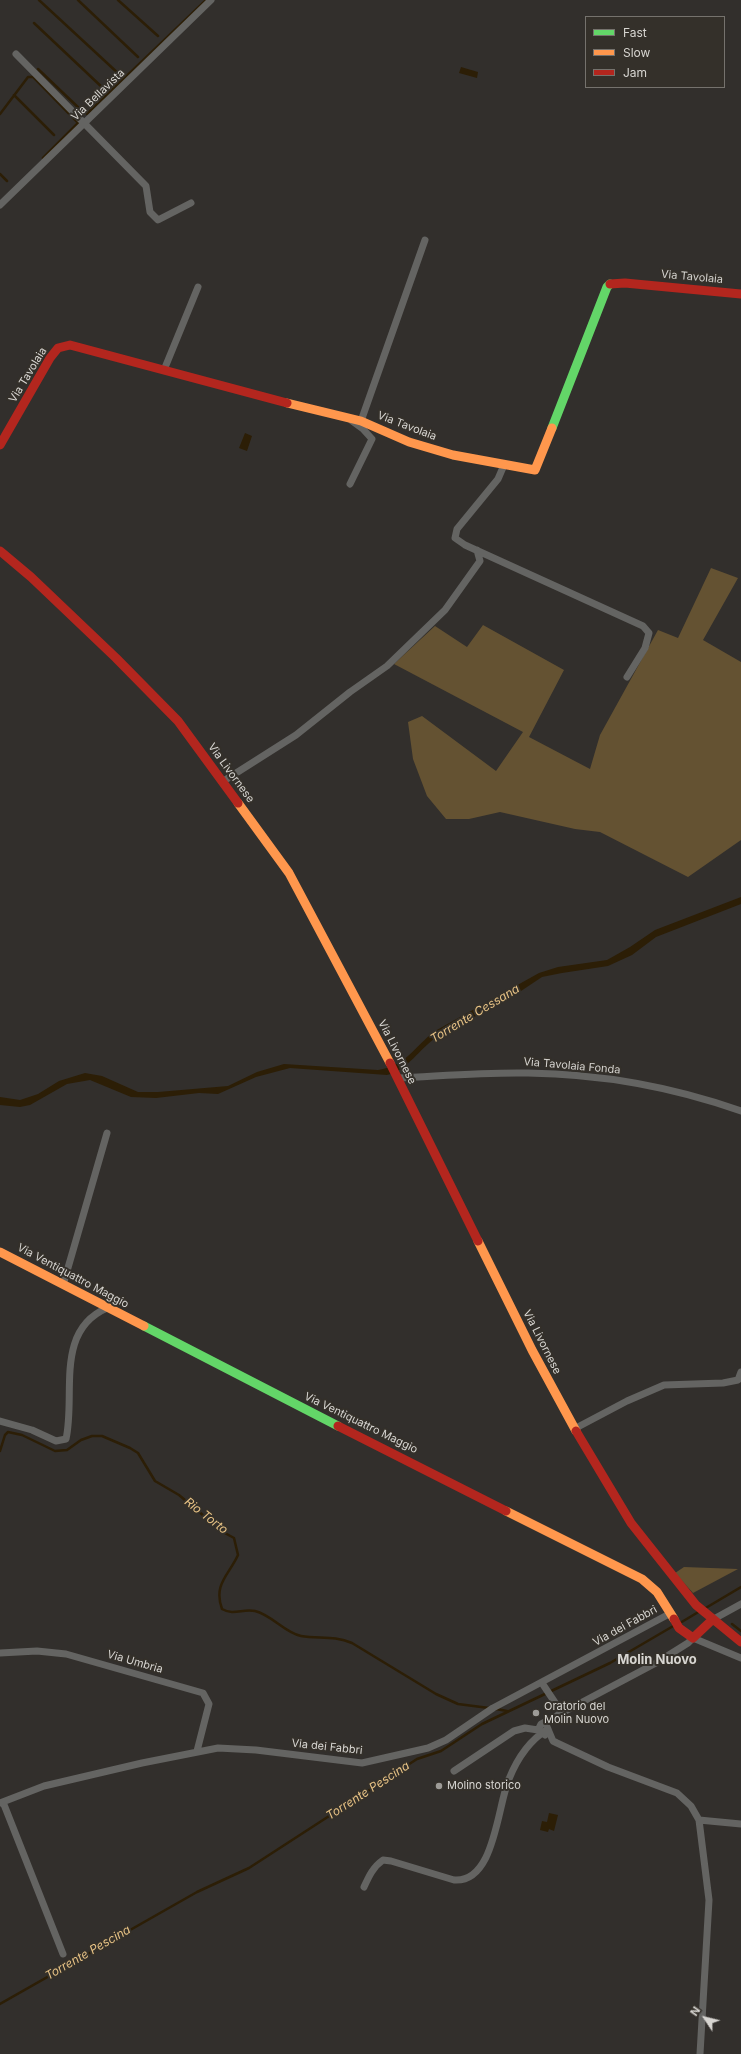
<!DOCTYPE html>
<style>
body{margin:0}
#map{position:relative;width:741px;height:2054px;overflow:hidden;background:#322f2c;font-family:Inter,sans-serif}
canvas{display:block}
.legend{position:absolute;left:585px;top:16px;width:140px;height:72px;box-sizing:border-box;background:#34302a;border:1px solid #75726d;margin:0;padding:5px 7px;list-style:none;font-size:12px;color:#d7d5d1}
.legend li{display:flex;align-items:center;gap:8px;height:20px}
.legend b{width:20px;border:1px solid #75726d}
.north{position:absolute;left:685px;top:1998px;width:40px;height:40px;-webkit-text-stroke:3px #34302a;paint-order:stroke;rotate:305deg;font-size:11px;font-weight:700;line-height:16px;text-align:center;color:#d7d5d1}
.north::after{content:'';display:block;margin:auto;width:14px;height:18px;background:#d7d5d1;clip-path:polygon(50% 0,100% 100%,50% 72%,0 100%)}
</style>
<div id="map">
<canvas width="741" height="2054"></canvas>
<ul class="legend">
<li><b style="height:5px;background:#63d668"></b>Fast</li>
<li><b style="height:5px;background:#ff974d"></b>Slow</li>
<li><b style="height:5px;background:#b3261e"></b>Jam</li>
</ul>
<div class="north">N</div>
</div>
<script>
const c = document.querySelector('canvas').getContext('2d');
c.lineJoin = 'round';
function fill(path, color) { c.fillStyle = color; c.fill(path, 'evenodd'); }
function trace(path, color, width, dash) { c.strokeStyle = color; c.lineWidth = width; c.lineCap = dash ? 'butt' : 'round'; c.setLineDash(dash || []); c.stroke(path); }
function label(font, color, halo, rows, align = 'center') {
  c.font = font + ' Inter,sans-serif'; c.lineWidth = 4; c.setLineDash([]); c.textBaseline = 'middle'; c.strokeStyle = halo; c.fillStyle = color; for (const [text, x, y, turn = 0] of rows) {
    c.save(); c.translate(x, y); c.rotate((+turn || 0) * Math.PI / 180); c.textAlign = isNaN(turn) ? turn : align; if (halo) c.strokeText(text, 0, 0); c.fillText(text, 0, 0); c.restore();
  }
}
fill(new Path2D(`
 M711,568L738,578L703,640L741,662V840L688,877L600,832L575,829L500,812L469,819H446L427,796L413,759L408,722L422,716L496,771L523,732L394,664L435,626L467,647L483,625L564,670L529,737L590,769L600,735L658,630L678,638Z
 M684,1567L738,1569L693,1593L675,1573Z`), '#645232');
fill(new Path2D(`
 M461,67L478,72L477,78L459,73Z
 M245,433L252,436L247,451L239,448Z
 M741,897V904L656,937L632,955L608,966L562,973L542,977L515,995L437,1037C419,1049 408,1070 387,1075L290,1068L256,1077L218,1094L199,1093L156,1098L131,1097L90,1080L67,1084L30,1105L20,1107L0,1105V1097L20,1100L38,1094L59,1081L85,1073L102,1076L138,1092H158L228,1086L257,1072L284,1064L378,1070C406,1066 414,1047 435,1031L539,973L558,967L607,960L630,947L655,930Z
 M549,1813L558,1815L554,1831L549,1829L548,1832L540,1830L542,1821L547,1822Z`), '#2c1e06');
trace(new Path2D(`
 M39,0L120,75
 M78,0L138,57
 M118,0L158,36
 M34,23L105,90
 M38,69L82,111
 M14,95L54,135
 M0,114L28,77H33L78,123L43,158
 M87,114L206,0
 M0,174L7,181
 M0,1451L5,1435L8,1432L22,1435L55,1451L67,1450L81,1440L92,1436H102L130,1448L138,1453L155,1481L179,1495L223,1532L234,1538L238,1555C229,1575 213,1584 222,1609C234,1616 243,1608 255,1611C272,1615 285,1633 301,1636C319,1639 334,1635 352,1643L436,1694L458,1704L489,1708
 M704,1609L741,1587
 M680,1623L700,1611
 M732,1624L741,1631
 M496,1709L507,1711
 M0,2004L197,1892L249,1868L417,1759L441,1751L482,1724L610,1663L675,1625`), '#2c1e06', 2.5);
trace(new Path2D(`
 M16,54L146,186L150,212L158,220L191,203
 M0,205L211,0
 M164,370L198,287
 M361,421L425,240
 M504,465L498,479L457,529L455,538L465,545L643,626L649,633L645,648L627,677
 M350,484L372,439L363,429L352,421
 M222,782L296,735L350,692L387,666L445,610L480,561L477,550
 M398,1078C441,1076 484,1072 528,1073C600,1074 673,1087 741,1111
 M63,1285L107,1133
 M0,1421L32,1430L56,1441L66,1439C76,1395 54,1331 107,1308
 M574,1429L627,1401L664,1385L723,1383L738,1380L741,1372
 M712,1620L741,1604
 M0,1653L37,1651L66,1654L203,1693L209,1704L197,1751
 M542,1683L562,1713
 M545,1722L553,1741L557,1743L608,1767L677,1793L691,1806L699,1820L709,1900L700,2054
 M545,1735L538,1730L541,1724L656,1663L688,1643L693,1638L741,1658
 M454,1771L514,1731L525,1728L538,1730
 M3,1802L63,1954
 M0,1803L44,1786L142,1763L218,1748L256,1750L362,1763L428,1748L446,1740L493,1708L671,1613
 M699,1820L741,1824
 M364,1887C369,1876 373,1867 383,1860L391,1861L454,1880C495,1883 497,1807 509,1779C517,1759 530,1740 548,1729`), '#646462', 7);
trace(new Path2D(`
 M552,428L607,287L610,284
 M144,1326L338,1426`), '#63d668', 9);
trace(new Path2D(`
 M287,403L361,421L409,442L453,455L535,470L552,428
 M238,803L289,873L390,1063
 M478,1241L532,1350L576,1431
 M0,1252L144,1326
 M506,1511L642,1579L657,1592L674,1619`), '#ff974d', 9);
trace(new Path2D(`
 M610,284L625,283L741,294
 M0,445L50,358L58,348L70,345L287,403
 M0,551L31,577L116,658L178,721L238,803
 M390,1063L478,1241
 M338,1426L506,1511
 M576,1431L631,1523L696,1605L741,1642
 M674,1619L679,1628L693,1638L712,1620`), '#b3261e', 9);
for (const [x, y, r, color] of [
 [536,1713,4,"#9d9b97"],
 [439,1786,4,"#9d9b97"]
]) { const dot = new Path2D(); dot.arc(x, y, r, 0, 2 * Math.PI); c.fillStyle = color; c.fill(dot); trace(dot, '#34302a', 1.5); }
label('11px', '#d7d5d1', '#34302a', [
 ["Via Bellavista",98,95,-44],
 ["Via Tavolaia",692,277,5],
 ["Via Tavolaia",28,375,-59],
 ["Via Tavolaia",407,426,21],
 ["Via Livornese",231,773,54],
 ["Via Livornese",397,1052,63],
 ["Via Tavolaia Fonda",572,1066,5],
 ["Via Ventiquattro Maggio",73,1276,28],
 ["Via Livornese",542,1342,63],
 ["Via Ventiquattro Maggio",361,1423,26],
 ["Via dei Fabbri",625,1626,-29],
 ["Via Umbria",135,1662,16],
 ["Via dei Fabbri",327,1747,6]
]);
label('11px', '#d7d5d1', '#34302a', [
 ["Oratorio del",544,1707],
 ["Molin Nuovo",544,1720],
 ["Molino storico",447,1786]
], 'left');
label('italic 12px', '#e7c285', '#34302a', [
 ["Torrente Cessana",475,1014,-31],
 ["Rio Torto",206,1516,38],
 ["Torrente Pescina",368,1791,-33],
 ["Torrente Pescina",88,1953,-30]
]);
label('bold 13px', '#d7d5d1', '#34302a', [
 ["Molin Nuovo",657,1660]
]);
</script>
